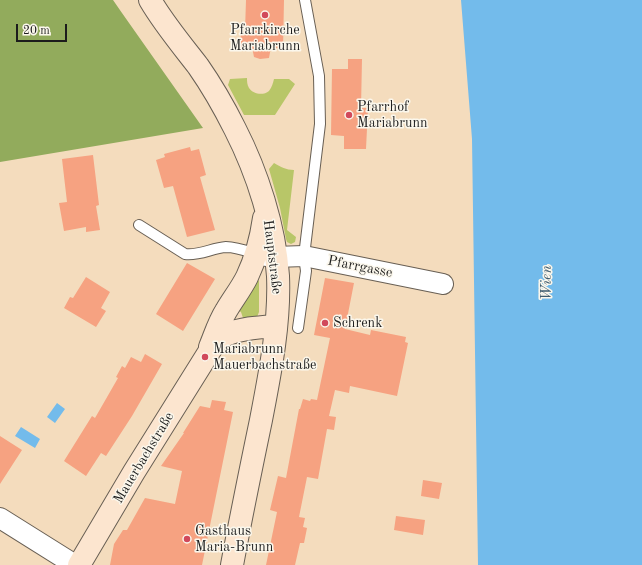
<!DOCTYPE html>
<meta charset="utf-8">
<style>
body{margin:0}
#map{position:relative;width:642px;height:565px;overflow:hidden;background:#f4dcbd;font-family:"Old Standard TT",serif}
canvas{display:block}
.scale{position:absolute;left:16px;top:24px;width:51px;height:18px;box-sizing:border-box;border:2px solid #1c1c1c;border-top:0;padding-left:5px;font-size:12px;line-height:14px;white-space:nowrap;color:#1c1c1c;-webkit-text-stroke:3px #fbf7ec;paint-order:stroke}
</style>
<div id="map">
<canvas width="642" height="565"></canvas>
<div class="scale">20 m</div>
</div>
<script>
const c = document.querySelector('canvas').getContext('2d');
c.lineJoin = 'round';
function fill(path, color) { c.fillStyle = color; c.fill(path, 'evenodd'); }
function trace(path, color, width, dash) { c.strokeStyle = color; c.lineWidth = width; c.lineCap = dash ? 'butt' : 'round'; c.setLineDash(dash || []); c.stroke(path); }
function label(font, color, halo, rows, align = 'center') {
  c.font = font + ' "Old Standard TT",serif'; c.lineWidth = 3; c.setLineDash([]); c.textBaseline = 'middle'; c.strokeStyle = halo; c.fillStyle = color; for (const [text, x, y, turn = 0] of rows) {
    c.save(); c.translate(x, y); c.rotate((+turn || 0) * Math.PI / 180); c.textAlign = isNaN(turn) ? turn : align; if (halo) c.strokeText(text, 0, 0); c.fillText(text, 0, 0); c.restore();
  }
}
fill(new Path2D(`
 M247,78C247,81 247,85 249,88C253,94 263,96 269,91C272,87 273,83 274,79H289L295,84L275,115H244L228,85L230,79Z
 M274,163C281,167 286,170 294,170L287,230L296,237L295,242L291,244L287,242L286,239L280,208L269,169Z
 M257,279L259,281V312L257,317L244,321L241,312L235,309Z`), '#b8c668');
fill(new Path2D(`
 M0,0H113L122,13L203,128L0,162Z`), '#92ab5c');
fill(new Path2D(`
 M461,0H642V565H478L472,139Z
 M57,403L65,409L55,423L47,417Z
 M21,427L40,439L35,448L15,436Z`), '#73bbeb');
fill(new Path2D(`
 M246,0H284L283,49L271,47L269,58L260,59L254,57L252,47H240L241,31H245Z
 M348,59H362L361,108H368L366,149H344V136L331,135L332,69H348Z
 M190,147L191,151L199,149L206,175L200,177L215,230L187,237L173,186L164,188L156,160L165,157L164,154Z
 M93,155L99,205L96,206L100,230L86,232V227L64,231L59,203L67,202L62,159Z
 M187,263L215,279L183,331L156,314Z
 M86,277L110,292L101,308L106,311L96,327L64,308L70,297L73,298Z
 M325,278L354,283L345,329L370,335L371,330L406,337L405,342L408,343L397,396L350,386L349,393L335,390L329,416L336,417L334,430L327,429L318,479L307,477L299,517L305,518L303,527L307,528L304,543H300L295,565H266L277,512L270,510L278,476L286,478L299,409H300L303,399L310,401L311,399L317,400L330,338L314,335Z
 M145,354L162,364L132,416L106,456L101,453L86,476L64,461L92,416L95,418L118,378L116,377L122,366L125,368L131,357L141,362Z
 M212,400L226,402L224,410L233,412L202,565H110L114,544L123,530H127L145,498L175,504L182,471L161,466L184,433H183L200,406L210,408Z
 M0,436L22,450L0,484Z
 M423,480L442,483L439,499L421,496Z
 M396,516L425,520L423,535L394,530Z`), '#f6a281');
const service = new Path2D(`
 M139,225L185,254C199,256 212,248 226,247C236,247 247,251 256,254
 M298,328L306,271L304,256L320,124L319,76L305,0`);
const minor = new Path2D(`
 M260,255L275,257L304,256L443,284
 M0,518L75,565`);
const secondary = new Path2D(`
 M150,0C164,24 181,44 198,66C212,86 224,107 235,129C257,172 275,227 278,276C280,324 270,373 261,420C251,468 241,517 232,565
 M210,347C215,335 219,322 226,311C233,299 241,289 247,277C256,258 261,239 264,218
 M79,565L134,472L214,344C218,341 222,337 226,335C240,328 261,327 276,326`);
trace(service, '#685f54', 12);
trace(minor, '#685f54', 22);
trace(secondary, '#685f54', 24);
trace(service, '#fff', 10);
trace(minor, '#fff', 20);
trace(secondary, '#fce5cf', 22);
for (const [x, y, r, color] of [
 [265,15,4,"#d1495b"],
 [349,115,4,"#d1495b"],
 [325,323,4,"#d1495b"],
 [205,357,4,"#d1495b"],
 [187,539,4,"#d1495b"]
]) { const dot = new Path2D(); dot.arc(x, y, r, 0, 2 * Math.PI); c.fillStyle = color; c.fill(dot); trace(dot, '#fbf7ec', 1.5); }
label('14px', '#1c1c1c', '#fbf7ec', [
 ["Pfarrkirche",265,30,"center"],
 ["Mariabrunn",265,46,"center"],
 ["Pfarrhof",357,107],
 ["Mariabrunn",357,123],
 ["Schrenk",333,323],
 ["Mariabrunn",213,349],
 ["Mauerbachstraße",213,365],
 ["Gasthaus",195,531],
 ["Maria-Brunn",195,547]
], 'left');
label('14px', '#1c1c1c', '#fbf7ec', [
 ["Hauptstraße",272,257,83],
 ["Pfarrgasse",360,267,11],
 ["Mauerbachstraße",144,458,-59]
]);
label('italic 15px', '#3f5c6f', '#fbf7ec', [
 ["Wien",547,283,-90]
]);
</script>
